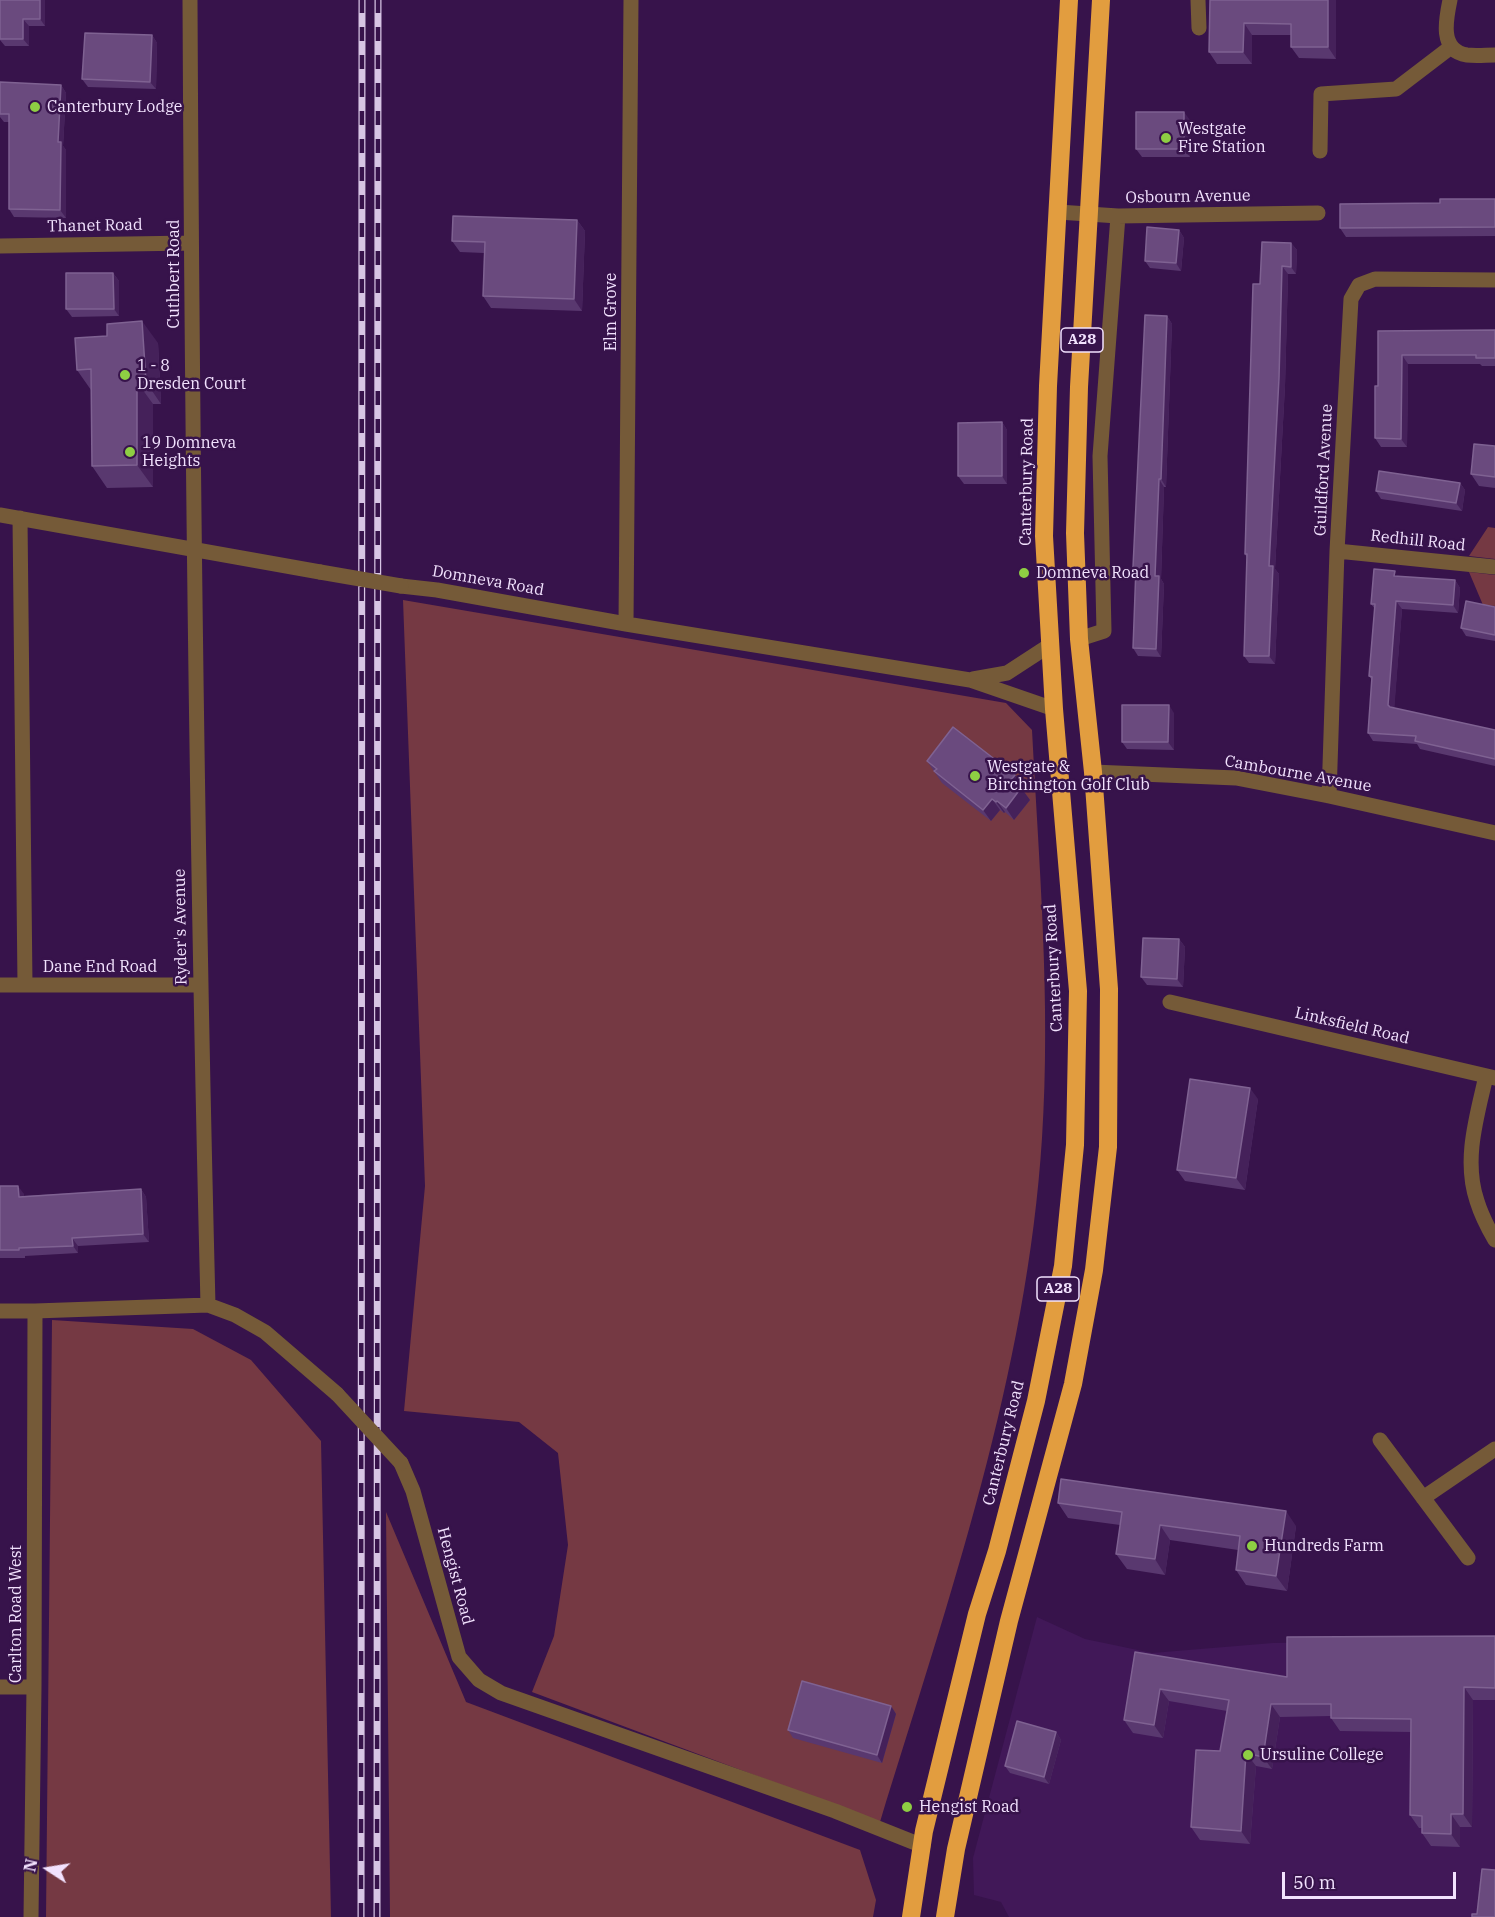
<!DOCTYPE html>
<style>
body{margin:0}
#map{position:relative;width:1495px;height:1917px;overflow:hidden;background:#37134b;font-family:"IBM Plex Serif",serif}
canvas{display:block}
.north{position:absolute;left:18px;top:1839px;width:60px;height:60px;-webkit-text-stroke:4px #37134b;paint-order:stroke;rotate:282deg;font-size:16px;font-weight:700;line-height:24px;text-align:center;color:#f2e2fe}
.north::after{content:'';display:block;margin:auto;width:21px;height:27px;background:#f2e2fe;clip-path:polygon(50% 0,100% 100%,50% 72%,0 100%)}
.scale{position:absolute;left:1282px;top:1872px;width:174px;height:27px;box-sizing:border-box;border:3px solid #f2e2fe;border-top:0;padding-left:8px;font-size:18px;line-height:21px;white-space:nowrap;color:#f2e2fe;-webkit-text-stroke:4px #37134b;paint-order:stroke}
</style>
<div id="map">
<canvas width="1495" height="1917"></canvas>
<div class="north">N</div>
<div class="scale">50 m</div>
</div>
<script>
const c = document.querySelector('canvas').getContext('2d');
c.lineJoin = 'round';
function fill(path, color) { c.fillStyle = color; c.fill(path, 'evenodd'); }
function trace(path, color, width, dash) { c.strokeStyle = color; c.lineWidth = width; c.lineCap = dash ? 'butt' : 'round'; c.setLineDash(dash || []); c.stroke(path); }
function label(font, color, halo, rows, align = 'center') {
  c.font = font + ' "IBM Plex Serif",serif'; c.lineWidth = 5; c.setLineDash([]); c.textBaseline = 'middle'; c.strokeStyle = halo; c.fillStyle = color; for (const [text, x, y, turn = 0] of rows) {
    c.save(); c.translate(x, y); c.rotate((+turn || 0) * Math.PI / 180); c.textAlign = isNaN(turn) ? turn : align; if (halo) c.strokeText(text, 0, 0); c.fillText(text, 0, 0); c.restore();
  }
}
fill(new Path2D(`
 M1037,1617L1085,1639L1152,1653L1273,1643L1495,1639V1917H1009L1001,1902L974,1895L973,1858Z`), '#411858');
fill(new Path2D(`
 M1488,527L1495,528V559L1469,556Z
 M1469,572L1495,575V606L1483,605Z
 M403,600L1006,703L1032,730C1039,865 1051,1002 1042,1138C1027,1374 949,1598 880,1822L532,1692L554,1636L568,1545L558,1453L519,1422L404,1411L425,1186Z
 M52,1320L193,1329L251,1360L321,1441L331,1917H46Z
 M386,1512L466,1702L860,1850L876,1900L873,1917H390Z`), '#753943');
trace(new Path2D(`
 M190,0C192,435 197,870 208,1305
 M1198,0L1199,28
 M1450,0C1446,19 1439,51 1467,55C1476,56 1486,55 1495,55
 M1320,151L1321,94L1396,89L1451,47
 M1058,212L1118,216L1318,213
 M0,246L191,243
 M0,515L320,572
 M20,518L25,985
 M1337,551L1495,567
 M401,586L437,590L626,624L970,680L1054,709
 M626,624L631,0
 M1079,639L1104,631L1100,456L1118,216
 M973,679L1007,673L1050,645
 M1093,772L1236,778L1329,796L1495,833
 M1329,796L1337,551L1351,299L1359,285L1375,279L1495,280
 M0,985H200
 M1170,1002L1495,1078
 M1486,1076C1477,1116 1463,1160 1477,1201C1481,1214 1488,1228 1495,1240
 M0,1311H35L208,1305L235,1315L265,1332L337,1394
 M1380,1440L1468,1558
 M401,1463L413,1491L459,1657L479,1680L501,1693L835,1811L923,1846
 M1423,1498L1495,1449
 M0,1687H34
 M31,1917L34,1687L35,1311`), '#755a38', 15);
trace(new Path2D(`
 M911,1917L924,1831L977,1614L997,1551L1036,1401L1063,1266L1075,1145L1078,991L1054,709L1044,536L1048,386L1069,0
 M945,1917L956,1849L1009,1621L1073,1384L1094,1270L1108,1147L1109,989L1093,772L1079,639L1075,533L1079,387L1101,0`), '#e29d3f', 18);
const rail = new Path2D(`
 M361,1917L362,0
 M377,1917L378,0`);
trace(rail, '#d7c5e4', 7);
trace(rail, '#37134b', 4.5, [14]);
trace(new Path2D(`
 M320,572L401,586
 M337,1394L401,1463`), '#755a38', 15);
fill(new Path2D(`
 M0,0H45V26H29V46H5L0,40Z
 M1210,0H1336V59L1299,58L1291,47V35H1252V64H1217L1209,52Z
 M152,35L157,43L156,89L88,87L82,79Z
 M0,82L61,85L66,93L63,146L66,150V218L14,217L9,209V122H4L0,117Z
 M1190,120V157H1142L1136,149Z
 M1495,199V236L1346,237L1340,228L1440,203Z
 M577,220L585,231L582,311L491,308L483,296L484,253L460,252L452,241Z
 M1179,230L1184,238L1181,271L1150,268L1145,261Z
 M1291,243L1297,250L1296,274H1288L1285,386L1275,569L1279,574L1275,664L1249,663L1244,656L1247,558L1245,554L1260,284Z
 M113,273L119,281V316L72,317L66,309Z
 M1167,316L1172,324L1166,487H1164L1161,579L1164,584L1161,657L1138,656L1133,648L1136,571L1133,567Z
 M1495,330V366H1482L1480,364H1408L1407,447H1381L1375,438L1378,386V331Z
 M158,343L161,404H153V487L107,488L92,466L91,390L77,370Z
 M1002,422L1007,430V484H964L958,476Z
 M1495,446V488L1479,486L1471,474Z
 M1460,483L1465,490L1462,511L1381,499L1376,491Z
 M1398,576L1455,580L1460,588L1458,613L1402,609L1394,708L1495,730V766L1420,749L1417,744L1373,741L1368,733L1372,680L1369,676L1375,609L1371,604Z
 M1495,607V641L1466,636L1461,628Z
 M1174,713V750L1127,749L1122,742Z
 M927,761L1015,775L1023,787L1022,789L1030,800L1014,820L1005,812L1004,813L1000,810L991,821L942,783Z
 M1179,939L1185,947L1183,987L1147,985L1141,977Z
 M1258,1099L1245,1190L1185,1181L1177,1170Z
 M0,1186L24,1194V1196L141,1189L146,1197L149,1242L78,1246V1253L25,1256V1258H0Z
 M1058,1503L1296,1526L1287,1591L1246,1585L1236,1570L1238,1550L1170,1540L1165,1575L1127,1569L1116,1554L1120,1525L1068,1518Z
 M1495,1636V1700H1473L1472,1827H1460V1847L1431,1846L1422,1833V1828H1419L1410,1815L1411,1732L1340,1731L1331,1718V1716L1280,1717L1272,1769L1256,1766L1250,1844L1200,1840L1191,1827L1220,1751L1227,1711L1169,1701L1163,1738L1133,1733L1124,1720L1135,1652L1287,1677Z
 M891,1706L896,1714L882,1763L793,1738L788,1730Z
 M1056,1732L1061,1740L1049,1784L1010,1773L1005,1766Z`), '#59386f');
fill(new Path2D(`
 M40,0H45V26L40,19Z
 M1328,0H1336V59L1328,47Z
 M23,19L29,26V46L23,39Z
 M1244,23L1252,35V64L1243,52Z
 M152,35L157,43L156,89L150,82Z
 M61,85L66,93L63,146L66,150V218L60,210L58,142Z
 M1184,112L1190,120V157L1184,149Z
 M577,220L585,231L582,311L574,299Z
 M1179,230L1184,238L1181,271L1176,263Z
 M1291,243L1297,250L1296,274L1291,267Z
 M1282,266L1288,274L1285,386L1275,569L1279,574L1275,664L1269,656V566Z
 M113,273L119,281V316L114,309Z
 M1167,316L1172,324L1166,487L1161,479Z
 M142,321L158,343L161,404L146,382Z
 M1402,355L1408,364L1407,447L1401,439Z
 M137,382L153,404V487L137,465Z
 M1002,422L1007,430V484L1002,476Z
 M1159,479L1164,487L1161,579L1164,584L1161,657L1156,649L1155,576Z
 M1460,483L1465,490L1462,511L1456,503Z
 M1455,580L1460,588L1458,613L1453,605Z
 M1396,601L1402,609L1394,713L1388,705Z
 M1169,705L1174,713V750L1168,742Z
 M1015,775L1023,787L1022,789L1030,800L1014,820L1006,808L1011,780Z
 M992,799L1000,810L991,821L983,810Z
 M997,801L1005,812L1004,813L996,802Z
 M1179,939L1185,947L1183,987L1177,979Z
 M1250,1088L1258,1099L1245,1190L1236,1178Z
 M18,1186L24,1194V1204L19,1197Z
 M141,1189L146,1197L149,1242L143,1234Z
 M72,1238L78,1246V1253L73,1246Z
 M1286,1511L1296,1526L1287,1591L1276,1576Z
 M1160,1525L1170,1540L1165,1575L1155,1559Z
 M1464,1687L1473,1700L1472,1827L1463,1814Z
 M1160,1689L1169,1701L1163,1738L1154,1725Z
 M1271,1704L1280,1717L1272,1769L1263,1757Z
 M891,1706L896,1714L882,1763L877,1755Z
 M1056,1732L1061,1740L1049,1784L1044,1777Z
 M1246,1753L1256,1766L1250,1844L1241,1831Z
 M1451,1814L1460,1827V1847L1451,1834Z`), '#45215a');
const building = new Path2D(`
 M0,0H40V19H23V39H0Z
 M1210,0H1328V47H1291V24L1244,23L1243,52H1209Z
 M85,33L152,35L150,82L82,79Z
 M0,82L61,85L58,142H61L60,210L9,209V114H0Z
 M1136,112H1184V149H1136Z
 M1440,199H1495V227L1340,228V204L1440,203Z
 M453,216L577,220L574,299L483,296L485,242L452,241Z
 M1147,227L1179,230L1176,263L1145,261Z
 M1262,242L1291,243V267L1282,266L1279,378L1269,566H1273L1269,656H1244L1247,554H1245L1253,284H1260Z
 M66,273H113L114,309H66Z
 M1145,315L1167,316L1161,479H1159L1155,576H1159L1156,649L1133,648L1136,567H1133Z
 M142,321L146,382H137V465L92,466L91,369L77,370L75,338L107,336V324Z
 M1495,330V358H1476V355H1402L1401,439L1375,438V386H1378V331Z
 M1002,422V476H958V423Z
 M1474,444L1495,446V477L1471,474Z
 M1379,471L1460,483L1456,503L1376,491Z
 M1374,569L1395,571L1394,576L1455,580L1453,605L1396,601L1388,705L1390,707L1495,730V759L1415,741L1416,736L1368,733L1372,677L1369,676L1375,604H1371Z
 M1466,601L1495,607V635L1461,628Z
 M1122,705H1169L1168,742H1122Z
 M953,727L1015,775L1011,780L1021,788L1006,808L997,801L996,802L992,799L983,810L934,771L937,769L927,761Z
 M1143,938L1179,939L1177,979L1141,977Z
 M1190,1079L1250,1088L1236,1178L1177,1170Z
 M0,1186H18L19,1197L141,1189L143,1234L72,1238L73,1246L19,1248V1250H0Z
 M1061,1479L1286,1511L1276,1576L1236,1570L1240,1536L1160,1525L1155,1559L1116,1554L1122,1512L1058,1503Z
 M1495,1636V1688L1464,1687L1463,1814H1451V1834L1422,1833V1816L1410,1815L1411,1719L1331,1718V1704H1271L1263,1757L1246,1753L1241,1831L1191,1827L1196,1750L1220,1751L1229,1700L1160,1689L1154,1725L1124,1720L1135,1652L1287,1677V1637Z
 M802,1681L891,1706L877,1755L788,1730Z
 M1017,1721L1056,1732L1044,1777L1005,1766Z
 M1482,1869L1495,1870V1917H1472V1914H1477Z`);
fill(building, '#6a4a7e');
trace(building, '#7f6292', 1.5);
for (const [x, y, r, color] of [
 [35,107,6,"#8ece43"],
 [1166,138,6,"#8ece43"],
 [125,375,6,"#8ece43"],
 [130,452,6,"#8ece43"],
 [1024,573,6,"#8ece43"],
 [975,776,6,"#8ece43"],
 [1252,1546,6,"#8ece43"],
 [1248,1755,6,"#8ece43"],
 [907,1807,6,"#8ece43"]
]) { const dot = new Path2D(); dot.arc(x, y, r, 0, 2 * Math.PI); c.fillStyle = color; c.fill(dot); trace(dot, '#37134b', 2); }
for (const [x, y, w] of [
 [1082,340,42],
 [1058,1289,42]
]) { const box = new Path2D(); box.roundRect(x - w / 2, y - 12, w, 24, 4.5); c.fillStyle = '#37134b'; c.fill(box); trace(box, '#f2e2fe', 1.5); }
label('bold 15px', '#f2e2fe', null, [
 ["A28",1082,340],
 ["A28",1058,1289]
]);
label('16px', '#f2e2fe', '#37134b', [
 ["Canterbury Lodge",47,107],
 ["Westgate",1178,129],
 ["Fire Station",1178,147],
 ["1 - 8",137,366],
 ["Dresden Court",137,384],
 ["19 Domneva",142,443],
 ["Heights",142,461],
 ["Domneva Road",1036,573],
 ["Westgate &",987,767],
 ["Birchington Golf Club",987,785],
 ["Hundreds Farm",1264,1546],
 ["Ursuline College",1260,1755],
 ["Hengist Road",919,1807]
], 'left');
label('16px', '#f2e2fe', '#37134b', [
 ["Osbourn Avenue",1188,197,-1],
 ["Thanet Road",95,226,-1],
 ["Cuthbert Road",174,274,-90],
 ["Elm Grove",611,312,-90],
 ["Guildford Avenue",1324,470,-87],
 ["Canterbury Road",1027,482,-89],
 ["Redhill Road",1418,541,6],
 ["Domneva Road",488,581,10],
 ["Cambourne Avenue",1298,774,10],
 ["Ryder's Avenue",181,927,-91],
 ["Dane End Road",100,967],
 ["Canterbury Road",1054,968,-93],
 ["Linksfield Road",1352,1026,13],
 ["Canterbury Road",1004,1443,-76],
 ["Hengist Road",455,1576,75],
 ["Carlton Road West",16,1614,-90]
]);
</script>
